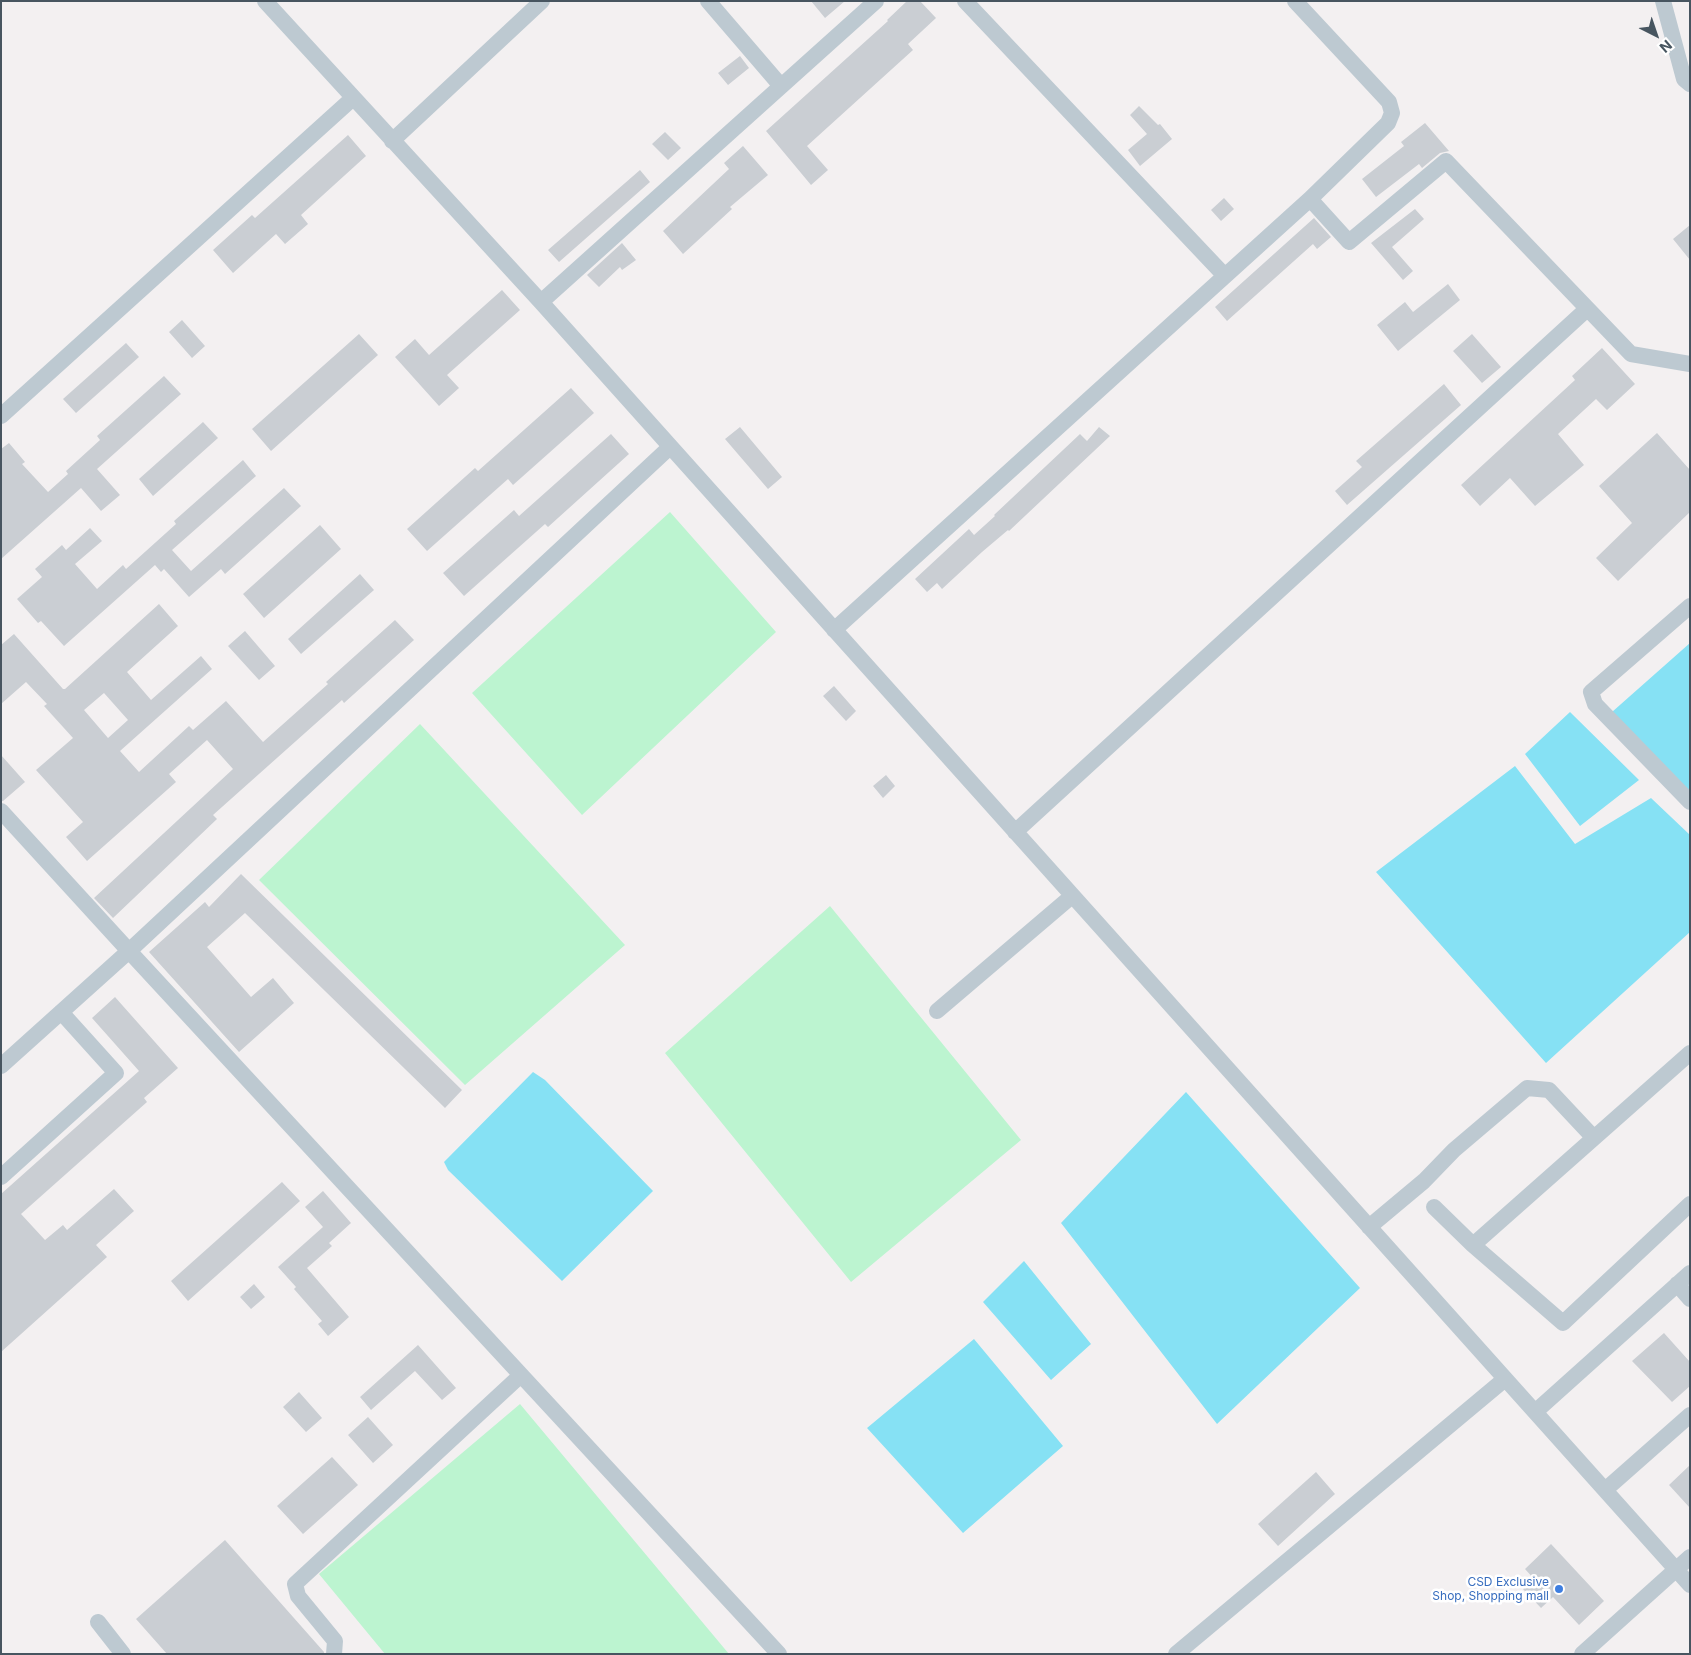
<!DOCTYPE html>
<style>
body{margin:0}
#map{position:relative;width:1691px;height:1655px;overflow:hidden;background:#f3f0f1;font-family:Inter,sans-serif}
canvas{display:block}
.frame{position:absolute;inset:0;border:2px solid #475560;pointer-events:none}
.north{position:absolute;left:1631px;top:10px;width:50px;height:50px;-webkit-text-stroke:4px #fff;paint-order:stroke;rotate:139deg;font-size:14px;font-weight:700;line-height:20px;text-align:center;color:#475560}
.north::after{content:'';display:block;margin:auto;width:18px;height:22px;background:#475560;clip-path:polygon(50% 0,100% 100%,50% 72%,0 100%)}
</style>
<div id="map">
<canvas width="1691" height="1655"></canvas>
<div class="frame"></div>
<div class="north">N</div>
</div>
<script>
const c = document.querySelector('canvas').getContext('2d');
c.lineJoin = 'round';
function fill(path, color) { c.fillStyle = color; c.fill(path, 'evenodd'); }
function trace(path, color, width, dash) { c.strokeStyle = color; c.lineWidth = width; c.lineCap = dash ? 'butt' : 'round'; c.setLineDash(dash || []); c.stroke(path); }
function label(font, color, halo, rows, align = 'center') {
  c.font = font + ' Inter,sans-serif'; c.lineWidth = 5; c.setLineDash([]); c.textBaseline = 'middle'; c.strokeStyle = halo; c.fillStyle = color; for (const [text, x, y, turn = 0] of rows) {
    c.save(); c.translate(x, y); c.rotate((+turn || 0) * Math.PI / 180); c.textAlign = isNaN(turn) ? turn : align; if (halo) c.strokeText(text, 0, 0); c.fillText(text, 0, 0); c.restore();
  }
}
fill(new Path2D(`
 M670,512L776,632L582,815L472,693Z
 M420,724L625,945L465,1085L259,880Z
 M830,906L1021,1140L851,1282L665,1053Z
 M520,1404L729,1654H385L319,1574Z`), '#bcf4d0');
fill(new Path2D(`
 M1690,643V794L1612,712Z
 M1570,712L1639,780L1580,826L1525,754Z
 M1515,766L1575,844L1651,798L1690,835V932L1546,1063L1376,872Z
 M533,1072L545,1080L653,1191L562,1281L448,1170L444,1162Z
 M1186,1092L1360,1288L1217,1424L1061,1223Z
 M1024,1261L1091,1344L1051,1380L983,1302Z
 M974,1339L1063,1446L963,1533L867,1428Z`), '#86e1f4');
fill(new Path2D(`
 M811,1H845L825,18Z
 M907,1H920L936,18L908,44L913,50L807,146L828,170L811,185L766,131L888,21L887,20Z
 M740,56L749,68L728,85L718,73Z
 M1139,106L1158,125L1160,124L1172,139L1140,166L1128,150L1147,134L1130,115Z
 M1425,123L1449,151L1440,153L1422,168L1419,164L1376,197L1362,179L1404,146L1401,142Z
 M665,132L681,148L668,160L652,144Z
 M348,135L366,156L301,215L308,224L285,244L276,234L233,273L213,250L252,215L255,218Z
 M743,146L768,175L730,207L732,209L683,254L663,231L729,169L724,163Z
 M640,170L650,182L559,262L548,250Z
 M1224,198L1234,209L1221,221L1211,210Z
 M1415,209L1424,219L1392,247L1413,271L1403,280L1371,243Z
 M1314,218L1331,237L1317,249L1313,244L1227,321L1215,307Z
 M1690,225V260L1673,239Z
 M622,243L636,260L622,270L620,267L599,287L587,275Z
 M1448,284L1460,300L1398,351L1377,325L1405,302L1413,312Z
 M502,290L520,310L447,375L459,388L439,406L395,357L415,339L429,355Z
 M182,320L205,346L192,358L169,332Z
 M359,334L378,355L271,451L252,429Z
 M1472,334L1501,367L1482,383L1453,351Z
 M126,343L139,357L76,413L63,399Z
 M1602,348L1635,384L1607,410L1596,399L1558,434L1584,465L1535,506L1510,478L1480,506L1461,485L1575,380L1572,376Z
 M164,376L181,394L97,469L120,495L101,511L81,488L1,559V449L9,443L25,462L22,464L48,492L68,474L66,471L100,440L97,436Z
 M1444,384L1461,405L1347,505L1335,491L1362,467L1356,461Z
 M571,388L594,413L513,485L508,479L427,551L407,529L475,468L478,471Z
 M203,422L218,438L153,496L139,479Z
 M740,427L782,477L768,489L725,439Z
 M1099,427L1110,436L1009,531L1008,530L982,552L942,589L937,583L927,592L915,579L969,529L974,535L995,516L994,515L1080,434L1087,441Z
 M1657,433L1690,470V512L1618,581L1596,558L1632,523L1599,486Z
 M611,434L629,454L548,527L545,524L464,596L443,573L514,510L519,516Z
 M243,460L256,476L172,550L191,571L284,488L301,506L225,574L221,569L189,597L164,569L161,572L155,565L64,646L41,621L38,623L17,599L42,577L35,569L62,545L66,550L90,528L102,541L75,564L97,589L123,565L126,569L176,524L174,521Z
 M320,525L341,549L264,618L243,594Z
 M360,574L374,590L301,654L288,639Z
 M159,604L178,626L127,672L151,700L201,656L212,669L120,751L139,772L189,726L193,730L226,701L263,742L328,684L326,682L395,620L414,640L344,703L342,700L213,815L217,819L113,918L94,898L233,769L207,740L169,774L176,782L87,861L66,837L83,822L36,770L73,738L44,706L47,704L26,682L1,704V645L14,634L63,689H65ZM104,693L128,720L108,738L84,710Z
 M245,631L275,666L259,680L228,646Z
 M834,686L856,711L846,721L823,696Z
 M1,755L25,782L3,801H1Z
 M886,775L895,786L883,798L873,786Z
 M241,874L462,1090L445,1108L245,913L207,947L251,997L273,978L294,1003L239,1052L149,952L205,902L209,907Z
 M115,997L178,1068L144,1098L147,1102L21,1214L45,1240L63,1225L67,1230L114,1189L134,1211L96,1245L107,1257L1,1352V1194L139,1071L92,1018Z
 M282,1182L300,1201L188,1301L171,1281Z
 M323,1191L351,1223L329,1243L332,1246L307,1268L349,1317L328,1336L318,1324L322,1321L294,1289L296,1287L278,1267L323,1227L305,1207Z
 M254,1284L265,1297L251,1309L240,1297Z
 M1664,1333L1690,1362V1386L1672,1402L1632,1361Z
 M418,1345L456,1388L442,1400L415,1371L371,1410L360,1397Z
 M299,1392L322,1418L306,1432L283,1407Z
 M368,1417L393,1445L373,1463L348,1435Z
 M332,1457L358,1485L303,1534L277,1506Z
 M1690,1465V1508L1669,1485Z
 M1316,1472L1335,1494L1278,1546L1258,1524Z
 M225,1540L324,1652V1654H167L136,1619Z
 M1551,1544L1604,1601L1579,1625L1553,1597L1541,1608L1523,1589L1534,1579L1525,1569Z`), '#caced3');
trace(new Path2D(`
 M265,1L541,302L1690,1585
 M708,1L781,86
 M965,1L1225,276
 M1295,1L1389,102L1392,113L1388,123L1310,199
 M1663,1L1684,79L1690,84
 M392,141L542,1
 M541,302L876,1
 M1,416L353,98
 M1690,606L1591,692L1595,704L1690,802
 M834,630L1310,199L1349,242L1446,161L1631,354L1690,364
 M1,811L129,951L779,1654
 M1015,832L1587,309
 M937,1011L1072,896
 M1,1066L129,951L670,447
 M1,1177L116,1073L61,1012
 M1434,1207L1473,1245L1690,1053
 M1369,1227L1424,1181L1454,1150L1527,1088L1549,1090L1594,1138
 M1473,1245L1563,1323L1690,1204
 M1677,1284L1690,1299
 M1535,1412L1690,1273
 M1605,1490L1690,1415
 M98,1622L123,1654
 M334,1654L335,1641L298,1596L295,1584L521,1375
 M1176,1654L1505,1379
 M1582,1654L1690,1557`), '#bdc9d1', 16);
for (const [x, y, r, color] of [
 [1559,1589,5,"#3f7fe0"]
]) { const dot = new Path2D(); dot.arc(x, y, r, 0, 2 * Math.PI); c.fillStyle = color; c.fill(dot); trace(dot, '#fff', 2); }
label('12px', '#366cbe', '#fff', [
 ["CSD Exclusive",1549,1582],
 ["Shop, Shopping mall",1549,1596]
], 'right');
</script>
